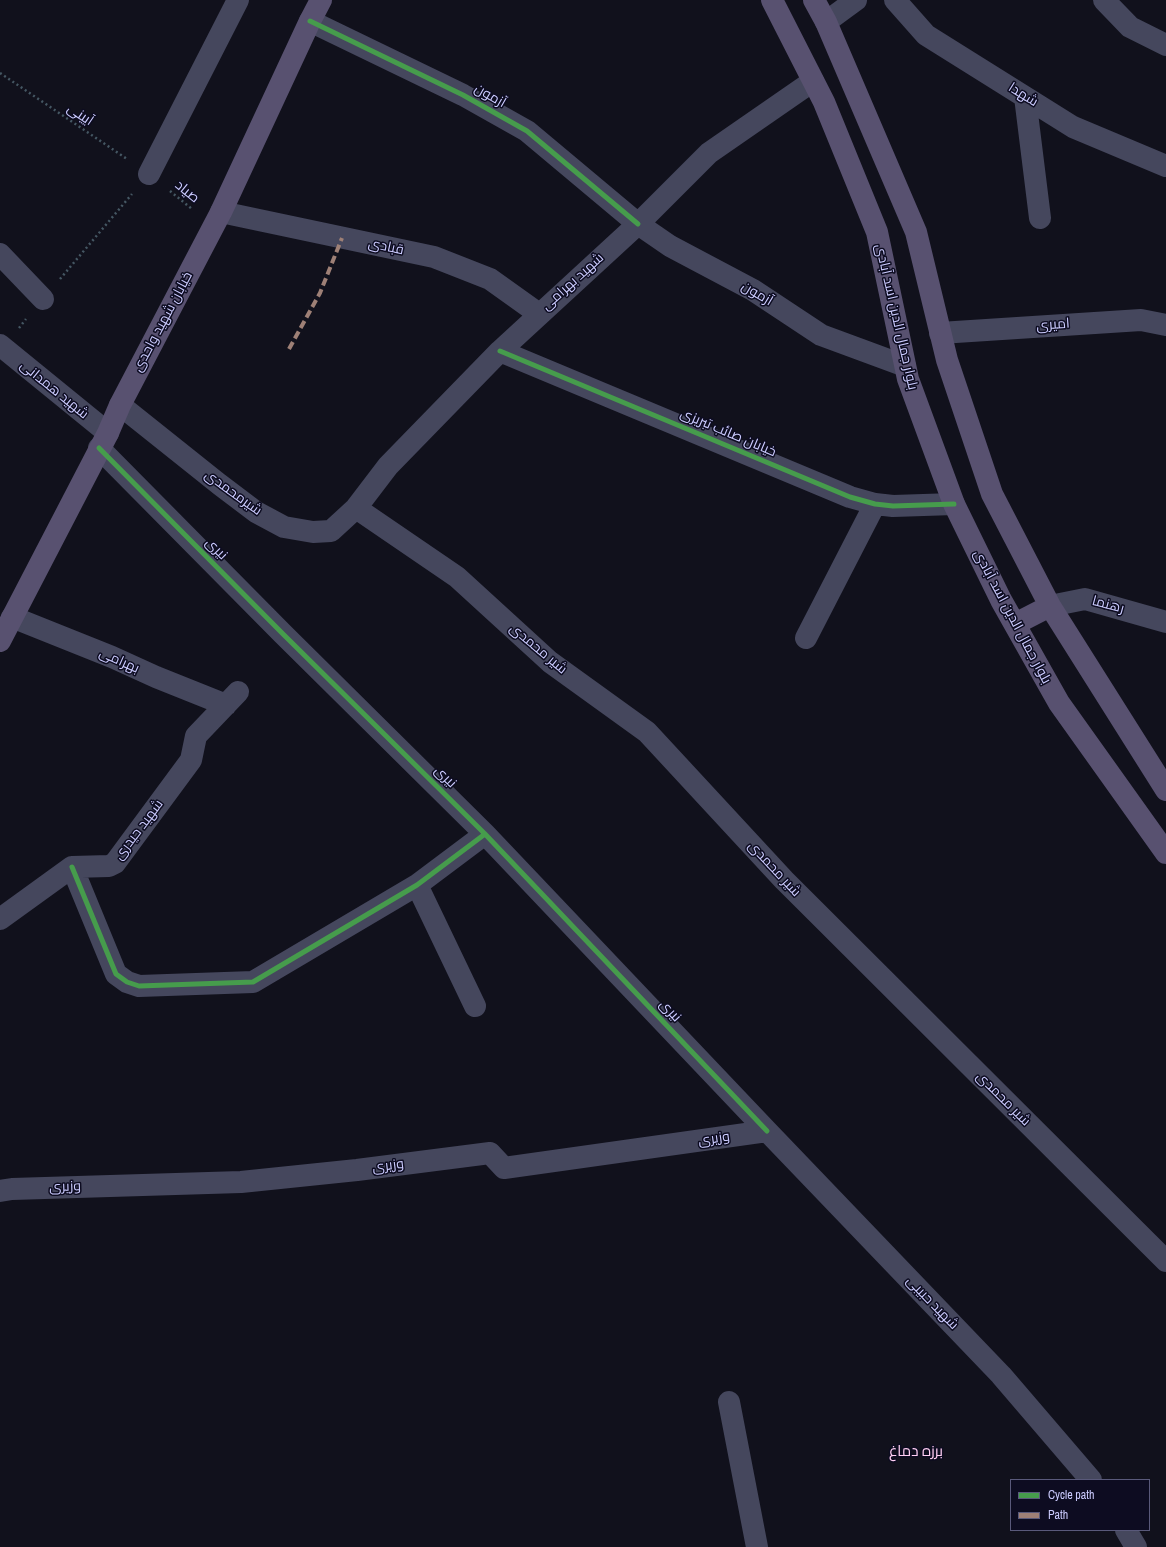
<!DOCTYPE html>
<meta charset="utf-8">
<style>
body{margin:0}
#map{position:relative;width:1166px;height:1547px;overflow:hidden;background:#11111c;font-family:"Archivo Narrow",sans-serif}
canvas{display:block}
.legend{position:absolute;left:1010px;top:1479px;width:140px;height:52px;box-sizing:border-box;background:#0d0c21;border:1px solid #59597a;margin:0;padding:5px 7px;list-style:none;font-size:12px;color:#ccf}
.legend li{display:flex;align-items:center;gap:8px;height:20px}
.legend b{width:20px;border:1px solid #59597a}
</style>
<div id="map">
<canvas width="1166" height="1547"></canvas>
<ul class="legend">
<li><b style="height:5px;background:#469c4c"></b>Cycle path</li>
<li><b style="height:5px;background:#9e8076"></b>Path</li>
</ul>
</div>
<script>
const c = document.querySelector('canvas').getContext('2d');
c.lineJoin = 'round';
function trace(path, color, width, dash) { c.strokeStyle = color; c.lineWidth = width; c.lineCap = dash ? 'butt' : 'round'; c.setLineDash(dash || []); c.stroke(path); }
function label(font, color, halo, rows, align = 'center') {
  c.font = font + ' "Archivo Narrow",Cairo,sans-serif'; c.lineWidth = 3; c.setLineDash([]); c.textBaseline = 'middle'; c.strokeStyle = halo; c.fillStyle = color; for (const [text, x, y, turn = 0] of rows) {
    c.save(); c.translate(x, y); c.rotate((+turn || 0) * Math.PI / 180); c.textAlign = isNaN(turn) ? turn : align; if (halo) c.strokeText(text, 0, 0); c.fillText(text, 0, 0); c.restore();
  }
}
trace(new Path2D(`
 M0,73L127,159
 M170,191L192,209
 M60,279L132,194
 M19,328L26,319`), '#455763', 2.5, [2, 3]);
trace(new Path2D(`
 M895,0L926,35L1073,127L1166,166
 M1104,0L1130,27L1166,45
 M310,21L463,95L527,131L638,224L670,246L753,290L821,335L905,366
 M826,22L856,0
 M1025,97L1040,218
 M149,174L238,0
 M221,212L434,257L490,279L539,314
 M0,254L43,299
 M940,333L1141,320L1166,325
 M0,345L108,433
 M500,351L850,497L875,504L893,506L954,504
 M120,405L219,484L256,512L284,527L313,532L331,531L356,508L388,466L500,351L638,224L709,153L813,81
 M99,448L283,634L485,834L767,1131L1001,1375L1091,1480
 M356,508L457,577L550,662L647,732L784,880L1166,1261
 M1050,606L1085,599L1166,622
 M12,617L112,657L156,677L226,705
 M806,638L875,504
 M72,867L116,974L127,982L139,986L253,982L417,885L485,834
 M417,885L475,1006
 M0,919L72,867L109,866L115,863L191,760L196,736L238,692
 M0,1191L12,1189L241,1182L357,1170L490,1153L504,1168L767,1131
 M729,1402L757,1547
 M1126,1530L1136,1547`), '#45475d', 22);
trace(new Path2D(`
 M772,0L824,102L877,232L908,379L954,504L1001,600L1059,703L1166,853
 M814,0L826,22L916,232L947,360L992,494L1050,606L1166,790
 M1015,624L1050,606
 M0,641L108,433L120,405L221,212L310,21L321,0`), '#585170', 22);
trace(new Path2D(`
 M289,349L320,293L342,238`), '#9e8076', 4, [8, 4]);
trace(new Path2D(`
 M310,21L463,95L527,131L638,224
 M500,351L850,497L875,504L893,506L954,504
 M99,448L283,634L485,834L767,1131
 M72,867L116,974L127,982L139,986L253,982L417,885L485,834`), '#469c4c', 5);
label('14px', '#ccf', '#0d0c21', [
 ["شهدا",1023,95,32],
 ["آزمون",490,96,30],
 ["آیینی",80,115,34],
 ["صیاد",187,192,39],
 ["قبادی",386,247,12],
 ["شهید بهرامی",573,282,-42],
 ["آزمون",757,294,31],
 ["بلوار جمال الدین اسد آبادی",896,317,77],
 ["خیابان شهید واحدی",163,322,-62],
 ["امیری",1053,325,-4],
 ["شهید همدانی",54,390,39],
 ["خیابان صائب تبریزی",728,433,23],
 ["شیرمحمدی",233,493,36],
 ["نیری",216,549,45],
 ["رهنما",1108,605,15],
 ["بلوار جمال الدین اسد آبادی",1012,617,62],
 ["شیر محمدی",538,649,40],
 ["بهرامی",119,661,24],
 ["نیری",445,777,45],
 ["شهید حیدری",139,830,-53],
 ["شیر محمدی",774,869,47],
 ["نیری",670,1011,47],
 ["شیر محمدی",1003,1099,45],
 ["وزیری",714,1139,-8],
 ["وزیری",388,1166,-7],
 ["وزیری",65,1187,-2],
 ["شهید حبیبی",932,1303,46]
]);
label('15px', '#ffcef3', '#0d0c21', [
 ["برزه دماغ",916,1452]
]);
</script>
